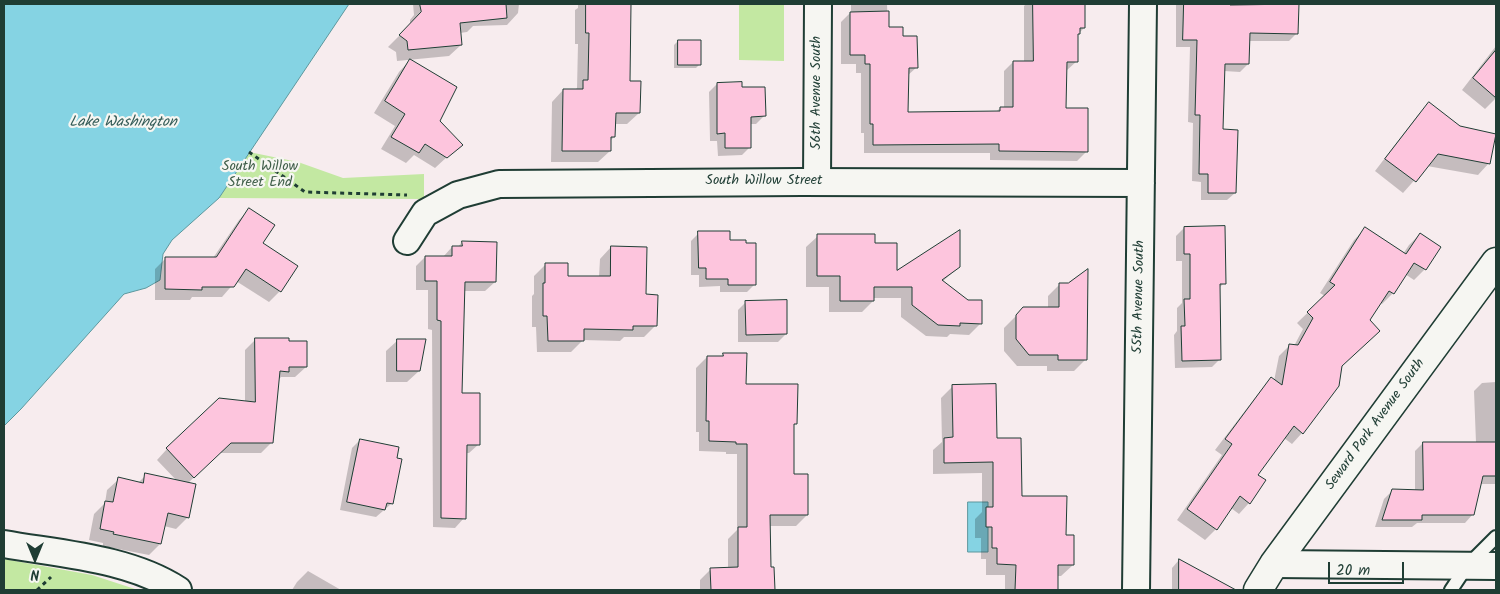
<!DOCTYPE html>
<style>
body{margin:0}
#map{position:relative;width:1500px;height:594px;overflow:hidden;background:#f7ecee;font-family:Kalam,sans-serif}
canvas{display:block}
.frame{position:absolute;inset:0;border:5px solid #1f3d34;pointer-events:none}
.north{position:absolute;left:10px;top:534px;width:50px;height:50px;-webkit-text-stroke:4px #f6f6f2;paint-order:stroke;rotate:180deg;font-size:14px;font-weight:700;line-height:20px;text-align:center;color:#1f3d34}
.north::after{content:'';display:block;margin:auto;width:18px;height:22px;background:#1f3d34;clip-path:polygon(50% 0,100% 100%,50% 72%,0 100%)}
.scale{position:absolute;left:1328px;top:562px;width:76px;height:22px;box-sizing:border-box;border:2px solid #1f3d34;border-top:0;padding-left:6px;font-size:15px;line-height:18px;white-space:nowrap;color:#1f3d34;-webkit-text-stroke:4px #f6f6f2;paint-order:stroke}
</style>
<div id="map">
<canvas width="1500" height="594"></canvas>
<div class="frame"></div>
<div class="north">N</div>
<div class="scale">20 m</div>
</div>
<script>
const c = document.querySelector('canvas').getContext('2d');
c.lineJoin = 'round';
function fill(path, color) { c.fillStyle = color; c.fill(path, 'evenodd'); }
function trace(path, color, width, dash) { c.strokeStyle = color; c.lineWidth = width; c.lineCap = dash ? 'butt' : 'round'; c.setLineDash(dash || []); c.stroke(path); }
function label(font, color, halo, rows, align = 'center') {
  c.font = font + ' Kalam,sans-serif'; c.lineWidth = 4.5; c.setLineDash([]); c.textBaseline = 'middle'; c.strokeStyle = halo; c.fillStyle = color; for (const [text, x, y, turn = 0] of rows) {
    c.save(); c.translate(x, y); c.rotate((+turn || 0) * Math.PI / 180); c.textAlign = isNaN(turn) ? turn : align; if (halo) c.strokeText(text, 0, 0); c.fillText(text, 0, 0); c.restore();
  }
}
fill(new Path2D(`
 M739,4H784V61L739,60Z
 M249,152L298,162L343,178L424,174V199L219,198Z
 M4,559L92,575L138,590H4Z`), '#c3e8a2');
const water = new Path2D(`
 M4,4H349L219,198L172,240L163,254L160,280L146,288L124,294L21,409L4,426Z
 M968,502H988V552H968Z`);
fill(water, '#85d3e3');
trace(water, '#5c979d', 1);
fill(new Path2D(`
 M413,4H519L518,13L507,25L473,26L467,32L460,33L461,45L449,56L397,61L396,52L388,47L410,25V20L414,15Z
 M578,4H630L628,82L639,113L627,124H614V137L610,141V151L598,162H551L552,102L563,90H575L577,88L578,44H575V10L578,8Z
 M851,4H887L888,28L902,37L917,67L907,76V114L996,112L1000,108H1004V71L1013,62H1024V6L1026,4H1084V28L1077,35V61L1066,71L1065,109L1086,152L1077,161L990,160V153H864V133H861V73H856V64H841V22L851,12Z
 M1176,4H1297V33L1289,41H1248V64L1240,72L1224,71L1222,131L1235,193L1227,200H1201V182L1192,181L1193,123L1188,122L1190,47H1176Z
 M678,41L700,64L696,68H674V45Z
 M1496,46V98L1485,109L1462,90Z
 M410,60L438,121L461,144L435,168L414,155L406,163L381,149L395,126L374,113L399,72Z
 M717,84L741,88L764,116L756,124H749L750,147L742,155L718,156L717,141H710L709,92Z
 M1429,104L1489,163L1478,175L1427,166L1403,193L1375,171L1418,115Z
 M250,209L261,243L296,266L280,291L269,302L236,281L222,297H192L190,300H155V269L166,258H213L239,220Z
 M1184,228L1224,283L1218,289L1220,359L1212,367L1175,368L1174,335L1177,331V308L1182,303V261H1176V236Z
 M1365,229L1403,254L1409,245L1420,234L1439,247L1425,269L1414,280L1405,274L1393,293L1382,304L1380,302L1302,433L1292,444L1284,438L1256,475L1249,503L1239,514L1231,508L1216,529L1205,540L1177,520L1222,455L1215,450L1261,390L1271,379L1274,381L1279,356L1290,345L1294,346L1303,329L1297,323L1325,296L1320,293L1354,240Z
 M699,233L729,241L755,284L747,292H720V286L699,287V275H691V241Z
 M818,236L874,245L896,272L959,267L942,282L968,301L981,323L969,335L950,334L947,337L926,336L901,317V298H873V301L862,312H829V287H806V247Z
 M462,242L495,282L485,291H464L461,394L479,444L469,453H465L464,518L455,528L433,527L432,330L428,329V290H416V266L425,257H443L452,247H458Z
 M611,247L644,296L655,326L644,337H624L620,341L583,340L571,352H537L536,327H532V296L534,294V276L546,264L566,277H599L600,259Z
 M1060,284L1085,360L1074,371H1047V366H1017L1004,351V328L1024,308H1048V296Z
 M746,302L786,334L778,342H738V310Z
 M256,339L288,342L306,367L295,377H281L278,380L272,442L261,453H220L188,483V517L176,529L164,526L160,544L149,555L103,546V543L89,540L94,514L105,503L107,490L119,479L138,483L146,475L177,481L157,460L167,449L245,402V350Z
 M398,340L419,371L407,382H386V351Z
 M724,354L745,385L796,423L793,426V475L807,515L796,526H769L770,568H773V590H700V580L711,569H728V539L737,530V454H726V452L699,451V432H696V368L707,357L720,358Z
 M1496,382V482L1495,484H1480L1473,514L1465,523H1417L1412,527H1375L1384,499L1392,491H1415V451L1423,443H1476L1474,391L1482,383Z
 M952,387L996,440L1021,497L1065,537L1073,565L1061,576H1057V590H1005V575H986V559H981V538H975V519L982,512V473L933,474V450L942,442L941,398Z
 M360,440L400,460L391,504L376,517L340,510L352,448Z
 M1179,560L1210,578L1203,590H1172V568Z
 M308,571L341,590H292L297,582Z`), '#0003');
const building = new Path2D(`
 M420,4H506L507,18L460,23L462,45L408,50L407,41L399,35L421,12Z
 M586,4H631L630,81H641L640,113H616L615,137H611V151H562L563,89H583V80H588L589,33H586Z
 M1033,4H1085V28H1080V34H1078V62H1067L1066,108H1088V152L999,151V144L873,145V124H870V64H865V55H850V12L889,11V27H903V36H917L918,68H909L908,112L1000,111V107H1013V61H1033Z
 M1184,4H1230V5L1299,4L1298,34L1250,33L1249,64H1225L1223,129L1238,130L1236,193H1208V174H1199L1200,115H1195L1197,40H1183Z
 M678,40H701V65H678Z
 M1496,50V98L1473,78Z
 M410,59L457,87L440,121L463,145L447,158L425,144L419,153L391,137L405,114L385,101Z
 M742,82V87H765L766,116L751,117V148H725V133L717,134V83Z
 M1429,102L1460,126L1496,134L1490,164L1438,154L1416,182L1385,159Z
 M249,208L275,225L263,243L298,266L281,292L246,269L234,287H202V290L165,289V257H216Z
 M1225,226L1226,284H1220L1221,360L1182,361L1181,326H1185L1184,299H1190V254H1184V227Z
 M1365,227L1406,254L1420,233L1441,247L1426,270L1414,263L1394,294L1389,291L1370,320L1380,331L1342,366L1339,386L1303,434L1294,426L1258,475L1266,480L1250,504L1240,496L1217,530L1187,509L1232,444L1225,439L1271,377L1282,385L1289,344L1298,345L1313,318L1307,312L1335,285L1330,282Z
 M960,230V267L942,280L968,300H982V324L960,323V326L938,325L912,305V287H874V301H840V276H817V234H875V243H897V270Z
 M698,231H730V240H746V243H756V285H728V279H706V268H699Z
 M462,241L497,242L496,282H465L462,393H480V445H467L466,519L441,518V321L437,320V281H425V256H452V246H462Z
 M611,246L647,247L646,294L658,295L657,326H633V330L584,329V341H548L547,316H543V283H545V263H568V276H610Z
 M1088,269L1087,360H1058V355H1029L1016,339V315L1023,307H1059V283H1068Z
 M787,300V334L746,335L745,301Z
 M255,338H289V341H307V367H289V372L280,371L273,443H231L194,478L166,448L219,398L255,402Z
 M397,339H426L420,371H397Z
 M723,353H747L746,384H798L797,424H794V474H808V515H770L771,567H774L775,590H711L710,568L738,567V527H747V444H736V442L709,441V421H706L707,356H723Z
 M996,384L997,438H1021L1022,496H1067L1066,535H1074V565H1058V590H1015L1016,565L997,564V548H992V527H986V507H993V462L944,463V438L953,437L952,385Z
 M360,439L399,447L397,458L402,459L393,504L387,503L385,510L347,502Z
 M1423,442H1496V476H1483L1474,515H1422V520H1382L1392,489L1423,490Z
 M145,473L196,484L189,518L168,513L161,544L113,534L114,532L100,529L105,501L113,502L118,477L143,483Z
 M1179,559L1236,590H1179Z`);
fill(building, '#fdc5dd');
trace(building, '#1f3d34', 1);
const lane = new Path2D(`
 M1451,590L1467,566L1496,537`);
const street = new Path2D(`
 M817,182L818,4
 M407,241L425,213L458,195L499,184L802,182L1141,183
 M4,544C60,554 129,558 178,590
 M1274,564L1496,566
 M1136,590L1143,4`);
const secondary = new Path2D(`
 M1258,590L1274,564L1496,262`);
trace(lane, '#1f3d34', 16);
trace(street, '#1f3d34', 30);
trace(secondary, '#1f3d34', 31);
trace(new Path2D(`
 M249,152L305,192L407,195
 M37,590L51,577`), '#1f3d34', 3, [4, 4]);
trace(lane, '#f6f6f2', 12);
trace(street, '#f6f6f2', 26);
trace(secondary, '#f6f6f2', 28);
label('14px', '#1f3d34', '#f6f6f2', [
 ["56th Avenue South",818,93,-90],
 ["South Willow Street",764,182],
 ["55th Avenue South",1140,297,-89],
 ["Seward Park Avenue South",1376,425,-54]
]);
label('14px', '#405f4a', '#f6f6f2', [
 ["South Willow",260,168],
 ["Street End",260,184]
]);
label('italic 15px', '#335b57', '#f6f6f2', [
 ["Lake Washington",123,123]
]);
</script>
